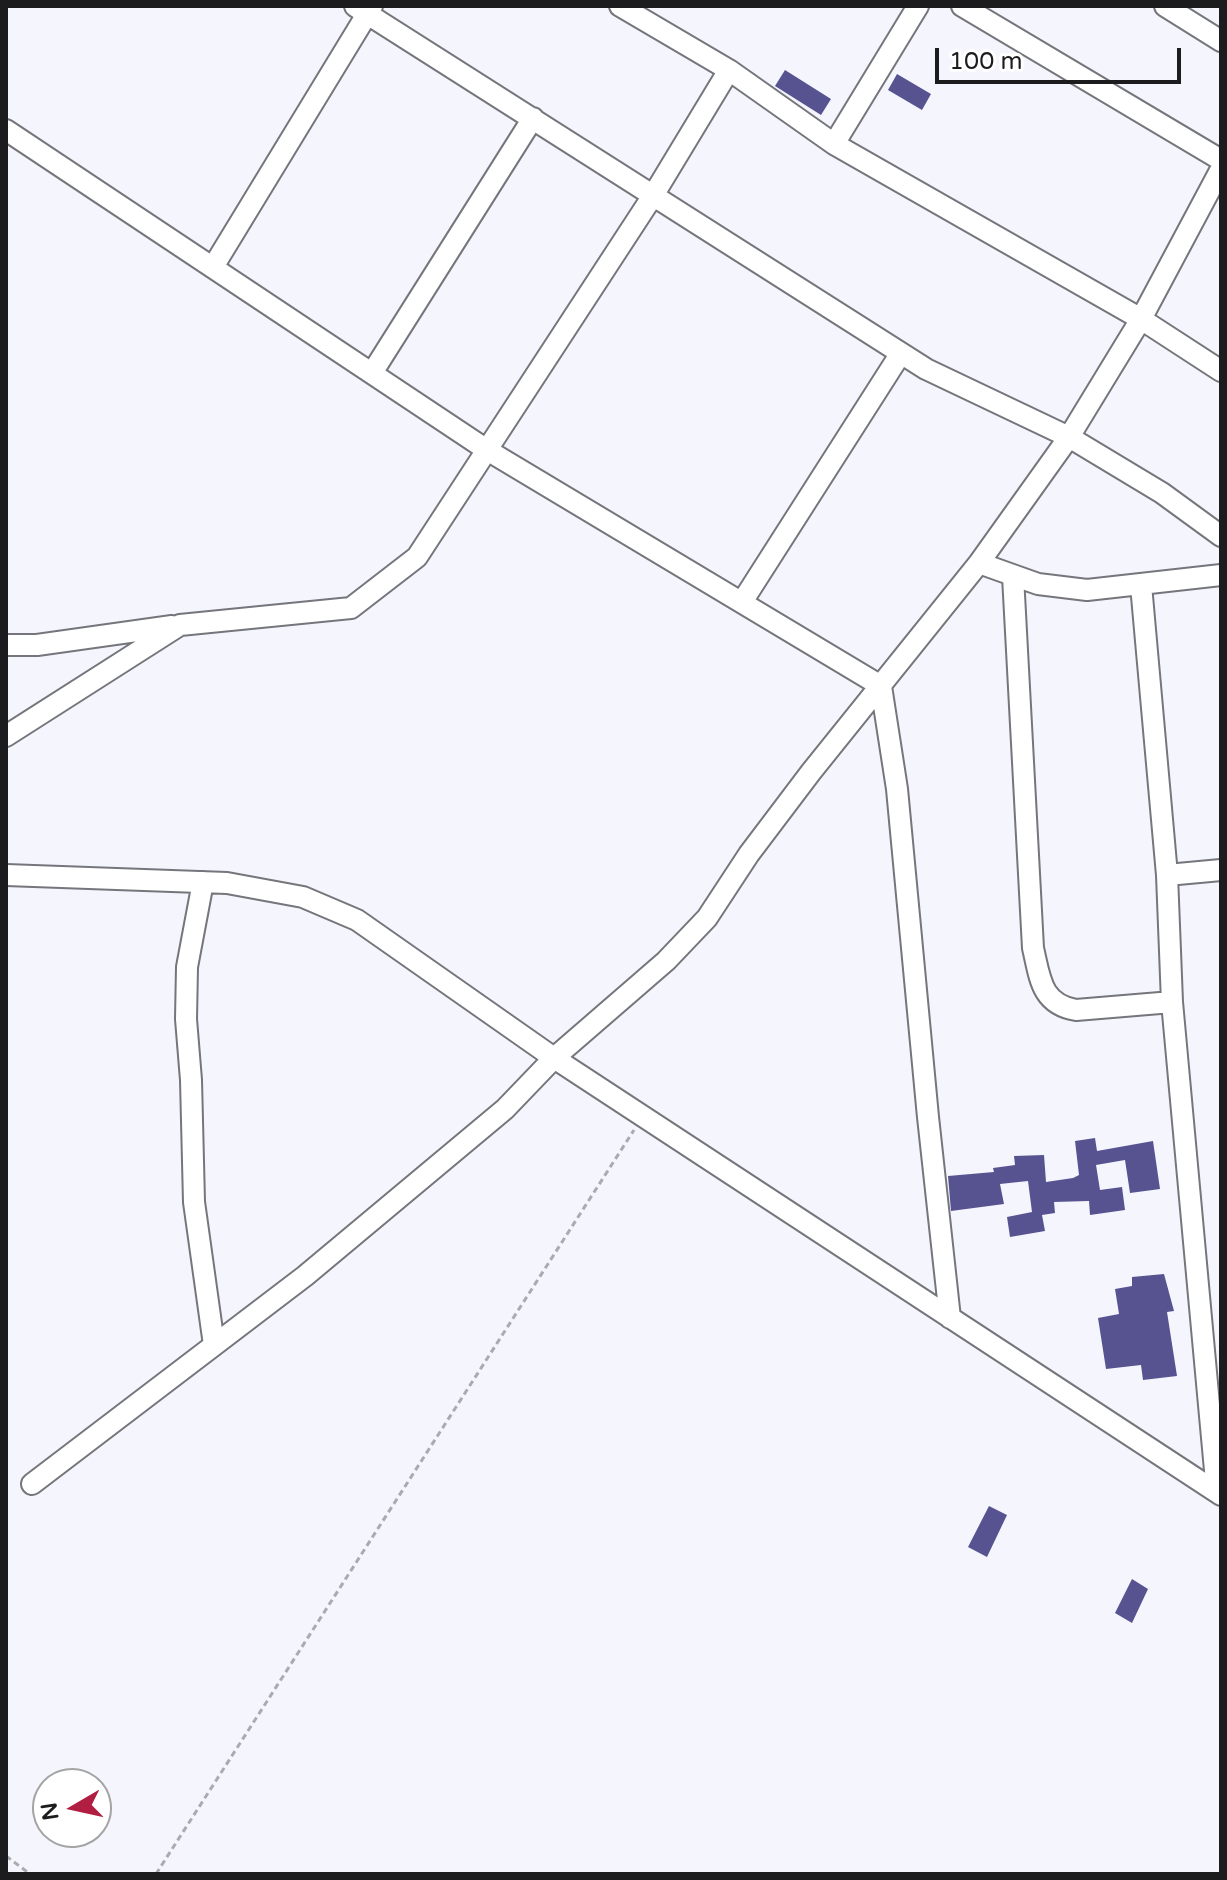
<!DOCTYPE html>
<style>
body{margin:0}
#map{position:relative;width:1227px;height:1880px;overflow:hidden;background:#f5f5fd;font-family:"Varela Round",sans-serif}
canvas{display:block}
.frame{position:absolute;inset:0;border:8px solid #1c1c1e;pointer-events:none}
.north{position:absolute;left:32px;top:1768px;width:80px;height:80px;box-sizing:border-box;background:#fff;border:2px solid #a4a4a5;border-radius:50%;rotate:261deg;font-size:22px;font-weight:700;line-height:32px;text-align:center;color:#1c1c1e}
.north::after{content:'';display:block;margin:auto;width:28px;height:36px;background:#b11e41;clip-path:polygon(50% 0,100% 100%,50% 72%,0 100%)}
.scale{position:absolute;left:935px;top:48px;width:246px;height:36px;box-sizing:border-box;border:4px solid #1c1c1e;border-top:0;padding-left:10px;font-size:24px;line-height:28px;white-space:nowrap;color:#1c1c1e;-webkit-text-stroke:6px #fff;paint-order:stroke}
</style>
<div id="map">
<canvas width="1227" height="1880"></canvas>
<div class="frame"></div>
<div class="north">N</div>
<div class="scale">100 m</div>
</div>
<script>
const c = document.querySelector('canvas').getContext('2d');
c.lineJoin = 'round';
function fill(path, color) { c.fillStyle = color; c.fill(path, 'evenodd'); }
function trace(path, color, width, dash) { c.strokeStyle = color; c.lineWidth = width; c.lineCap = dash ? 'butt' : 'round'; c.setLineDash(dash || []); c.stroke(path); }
fill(new Path2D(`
 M785,70L831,99L821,115L775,86Z
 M897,74L931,94L922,110L888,90Z
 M1095,1138L1097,1151L1153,1141L1160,1189L1130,1193L1125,1160L1096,1165L1100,1190L1122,1187L1125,1210L1090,1215L1089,1201L1054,1202L1055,1213L1042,1215L1045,1231L1010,1237L1007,1217L1032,1212L1028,1181L1000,1184L1004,1204L951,1211L948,1176L994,1172L993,1168L1015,1165L1014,1156L1044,1155L1046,1182L1073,1178L1079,1175L1075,1141Z
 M1164,1274L1174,1311L1167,1312L1177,1376L1143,1380L1141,1365L1106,1369L1098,1318L1119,1314L1115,1289L1132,1286V1277Z
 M989,1506L1007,1515L987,1557L968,1547Z
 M1132,1579L1148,1589L1132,1623L1115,1613Z`), '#565390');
const minor = new Path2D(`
 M355,6L926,369L1069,437L1162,493L1221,536
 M620,6L729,70L834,144L1141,319L1221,371
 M962,6L1221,160
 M1165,6L1221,41
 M6,130L487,450L881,686L897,789L928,1117L950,1318
 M834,144L918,6
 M213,267L372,6
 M372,373L533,118
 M979,563L1038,584L1087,590L1221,575
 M1013,576L1033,948C1040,978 1041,1004 1076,1010L1172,1002
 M1141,585L1167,875L1172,1002L1217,1492
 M742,602L901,353
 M6,645H37L172,626
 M6,736L180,625L351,608L417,557L654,194L729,70
 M6,875L227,883L303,897L357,920L554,1058L1221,1495
 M1167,875L1221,870
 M203,882L187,967L186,1019L191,1080L194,1202L214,1345
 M32,1484L305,1276L505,1109L554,1058L666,961L707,918L749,854L811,772L979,563L1069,437L1141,319L1221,169`);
trace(minor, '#75757c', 24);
trace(new Path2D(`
 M6,1856L30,1874
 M156,1874L634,1130`), '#aaaab0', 3, [6, 4]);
trace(minor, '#fff', 20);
</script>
